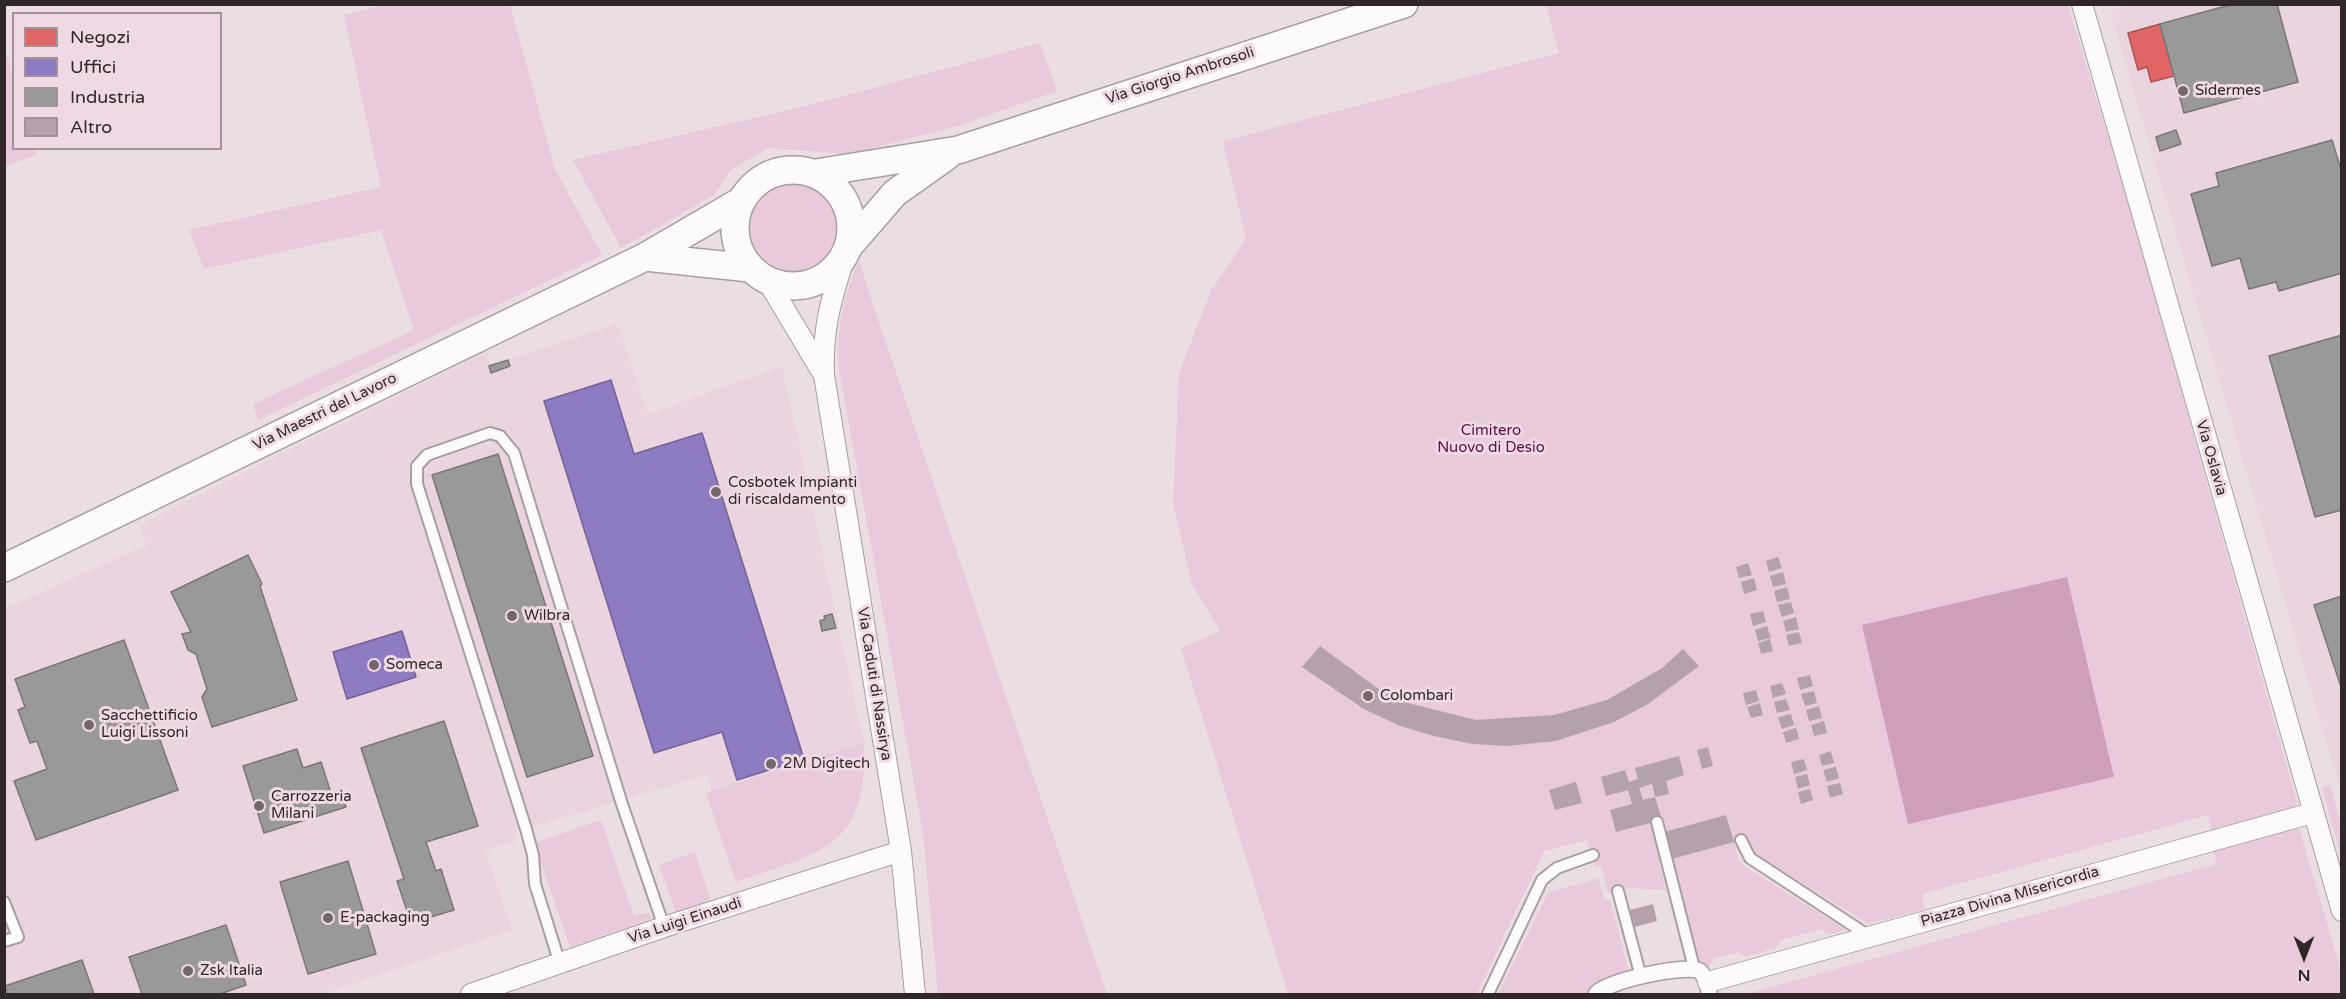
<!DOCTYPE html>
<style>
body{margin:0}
#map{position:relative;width:2346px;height:999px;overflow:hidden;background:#eadee4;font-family:"Varela Round",sans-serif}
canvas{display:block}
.frame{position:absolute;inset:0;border:6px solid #30272b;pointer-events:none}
.legend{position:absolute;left:12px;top:12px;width:210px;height:138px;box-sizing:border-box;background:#efd9e4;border:2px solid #a3929a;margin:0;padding:8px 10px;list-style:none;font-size:18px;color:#30272b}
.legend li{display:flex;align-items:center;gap:12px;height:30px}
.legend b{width:30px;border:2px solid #a3929a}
.north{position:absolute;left:2274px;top:927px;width:60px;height:60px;-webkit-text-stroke:4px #efd9e4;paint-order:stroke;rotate:180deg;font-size:16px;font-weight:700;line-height:24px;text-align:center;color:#30272b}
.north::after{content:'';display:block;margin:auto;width:21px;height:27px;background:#30272b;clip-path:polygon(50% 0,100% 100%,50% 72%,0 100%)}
</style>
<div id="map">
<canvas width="2346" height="999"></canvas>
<div class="frame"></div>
<ul class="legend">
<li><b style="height:16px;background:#e06666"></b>Negozi</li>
<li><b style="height:16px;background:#8e7cc3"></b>Uffici</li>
<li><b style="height:16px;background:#999"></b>Industria</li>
<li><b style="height:16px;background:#b3a2ab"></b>Altro</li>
</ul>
<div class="north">N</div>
</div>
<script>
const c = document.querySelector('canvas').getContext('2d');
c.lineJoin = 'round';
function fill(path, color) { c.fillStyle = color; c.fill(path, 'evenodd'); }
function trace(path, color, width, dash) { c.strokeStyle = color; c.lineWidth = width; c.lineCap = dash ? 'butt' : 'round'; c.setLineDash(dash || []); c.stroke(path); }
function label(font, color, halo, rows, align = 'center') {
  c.font = font + ' "Varela Round",sans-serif'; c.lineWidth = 6; c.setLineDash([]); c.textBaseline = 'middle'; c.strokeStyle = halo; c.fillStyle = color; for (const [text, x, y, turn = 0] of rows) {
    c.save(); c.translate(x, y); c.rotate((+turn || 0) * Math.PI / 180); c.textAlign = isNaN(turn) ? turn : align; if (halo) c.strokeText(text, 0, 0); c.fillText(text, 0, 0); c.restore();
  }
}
fill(new Path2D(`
 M2129,4L2341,5L2342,781L2338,782L2110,11Z
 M618,324L648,414L782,366L864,743L712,791L707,775L515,832L517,840L485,851L512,930L323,994H5L4,609L147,545L139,525L486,352L492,365Z`), '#ead4df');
fill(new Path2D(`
 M383,5H510L555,169L602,255L258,420L253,404L414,330L381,230L204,269L189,230L381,187L344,15Z
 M1546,5H2068L2128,203L2298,806L2211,830L2208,815L1922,894L1925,909L1869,924L1752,853L1748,838L1734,842L1739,860L1746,867L1846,930L1829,935L1821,929L1780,940L1776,948L1746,957L1738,952L1713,959L1709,967L1700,968L1672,859L1659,862L1666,890L1627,888L1608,893L1601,866L1595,867L1587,840L1544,851L1477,994H1288L1181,648L1220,631L1192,584L1173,504L1179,373L1211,291L1246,239L1223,141L1559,53Z
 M1040,43L1057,91L958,126L850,154L768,148L731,170L714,195L621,248L573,160L810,105Z
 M5,48L13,78L14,148L35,149L36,155L5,166Z
 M749 228a45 45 0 1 1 90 0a45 45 0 1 1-90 0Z
 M859,261L873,305L1107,994H938L923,833L839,369C836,329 843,297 859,261Z
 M864,743C868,848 822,852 736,882L706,793Z
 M2330,785L2341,825V856L2322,788Z
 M601,820L634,916L649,912L652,919L570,947L534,843Z
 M2298,825L2342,974L2341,994H1746L2216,864L2213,848Z
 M695,852L711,901L676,913L659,865Z
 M1598,878L1605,901L1610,900L1629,973L1598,983L1588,994H1498L1548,893Z`), '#e9cada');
fill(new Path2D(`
 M2067,577L2114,777L1908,824L1862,625Z`), '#cf9eb9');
const shops = new Path2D(`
 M2160,24L2174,76L2151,82L2147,67L2138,70L2128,33Z`);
fill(shops, '#e06666');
trace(shops, '#ab5354', 1.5);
const offices = new Path2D(`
 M611,380L634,454L702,433L804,759L737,780L722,732L654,753L544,401Z
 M402,631L416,677L347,699L333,652Z`);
fill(offices, '#8e7cc3');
trace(offices, '#726295', 1.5);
const industry = new Path2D(`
 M2233,4H2277L2298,82L2184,113L2160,24Z
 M2176,130L2181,144L2160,151L2156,137Z
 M2332,140L2342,173V273L2279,291L2276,282L2249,289L2240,258L2212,266L2191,194L2219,186L2216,173Z
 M2342,335V510L2315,517L2269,356Z
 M508,360L510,366L491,373L489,366Z
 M498,454L593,756L527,777L432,475Z
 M248,555L262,584L260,586L297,700L212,727L202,697L207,689L196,654L188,650L182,634L191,632L171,592Z
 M2342,596V690L2314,605Z
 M832,614L836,628L822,631L820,621L825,619L824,616Z
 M124,640L178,790L36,840L14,781L47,769L37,741L30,743L18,710L25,707L15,679Z
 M444,721L478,826L426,842L436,871L441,869L454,910L411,923L397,881L404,879L361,748Z
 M297,749L303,768L321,762L331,793L340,790L346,807L264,833L243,766Z
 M348,861L376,954L308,974L280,882Z
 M226,925L246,985L220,994H142L129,957Z
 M82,960L94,994H8L5,986Z`);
fill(industry, '#999');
trace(industry, '#7a7778', 1.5);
fill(new Path2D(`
 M1778,557L1782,568L1769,572L1766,561Z
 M1748,563L1752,575L1739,578L1736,567Z
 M1783,572L1786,584L1773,587L1770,576Z
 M1754,578L1757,590L1744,594L1741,582Z
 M1787,587L1790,599L1777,602L1774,591Z
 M1791,602L1794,613L1782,617L1778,605Z
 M1763,611L1766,622L1753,626L1750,614Z
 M1796,617L1799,629L1786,632L1783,621Z
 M1767,626L1771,638L1758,641L1755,630Z
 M1799,632L1802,643L1789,646L1786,635Z
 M1770,639L1773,651L1761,654L1758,643Z
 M1320,646L1377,688L1408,703L1476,720L1554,715L1607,700L1662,668L1683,649L1699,666L1648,704L1614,722L1556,741L1507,746L1472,744L1434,736L1400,726L1364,709L1302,667Z
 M1810,675L1813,686L1800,690L1797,678Z
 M1782,683L1786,694L1773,698L1770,686Z
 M1756,690L1759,701L1746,705L1743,693Z
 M1814,691L1817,703L1805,706L1801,694Z
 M1786,699L1790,710L1777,713L1774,702Z
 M1760,703L1763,715L1751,718L1747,707Z
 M1819,706L1822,718L1809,721L1806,710Z
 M1791,714L1794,725L1782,729L1778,717Z
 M1824,721L1827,733L1814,736L1811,725Z
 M1796,728L1799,739L1786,743L1783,732Z
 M1708,747L1713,766L1702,769L1697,750Z
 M1831,751L1834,763L1822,766L1819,755Z
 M1679,756L1684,775L1666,781L1669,794L1655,797L1652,784L1639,788L1643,800L1655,797L1662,820L1616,832L1610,810L1632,804L1628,790L1606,796L1601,777L1625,770L1629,782L1638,779L1635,768Z
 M1804,759L1807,770L1794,774L1791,762Z
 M1836,767L1839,778L1827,782L1823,770Z
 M1807,774L1810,785L1798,789L1795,777Z
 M1576,782L1582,803L1555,810L1549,790Z
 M1840,783L1843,794L1830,798L1827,786Z
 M1810,789L1813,800L1801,804L1798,792Z
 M1726,815L1734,842L1672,859L1664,832Z
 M1653,904L1657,921L1631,928L1626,911Z`), '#b3a2ab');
const service = new Path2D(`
 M1657,822L1694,968
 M1741,840L1750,858L1869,936
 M1618,891L1641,977
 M4,902L18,937L4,941
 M560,964L535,884L533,855L526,829L417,484V466L427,455L490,433L500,436L514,453L621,801L664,927
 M1488,994L1542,880L1557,868L1593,855`);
const pedestrian = new Path2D(`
 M1596,994C1606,981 1684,964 1700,971L1708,982L1709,994`);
const minor = new Path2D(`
 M2082,4L2342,911
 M845,256C831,299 822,330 824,375L901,851L915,994
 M767,280L822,372
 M1708,982L2312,813
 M471,994L664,927L901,851`);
const secondary = new Path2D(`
 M735 228a58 58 0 1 1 116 0a58 58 0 1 1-116 0Z
 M816,173L958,150L1404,4
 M849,246L895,193L947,156
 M645,257L750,268
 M4,568L645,257L741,201`);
trace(service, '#a79ea3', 14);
trace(pedestrian, '#a79ea3', 18);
trace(minor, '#a79ea3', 22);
trace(secondary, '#a79ea3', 30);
trace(service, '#fcfafb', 10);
trace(pedestrian, '#fcfafb', 15);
trace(minor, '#fcfafb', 20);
trace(secondary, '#fcfafb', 27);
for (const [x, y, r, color] of [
 [2183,91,6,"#71676c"],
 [716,492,6,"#71676c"],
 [512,616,6,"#71676c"],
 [374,665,6,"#71676c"],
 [1368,696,6,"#71676c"],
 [89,725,6,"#71676c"],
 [771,764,6,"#71676c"],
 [259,806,6,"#71676c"],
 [328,918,6,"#71676c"],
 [188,971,6,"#71676c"]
]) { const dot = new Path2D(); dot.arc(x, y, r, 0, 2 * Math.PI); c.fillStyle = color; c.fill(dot); trace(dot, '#efd9e4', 2); }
label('15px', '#30272b', '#efd9e4', [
 ["Via Giorgio Ambrosoli",1180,76,-18],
 ["Via Maestri del Lavoro",325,412,-26],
 ["Via Oslavia",2211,458,74],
 ["Via Caduti di Nassirya",874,684,81],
 ["Piazza Divina Misericordia",2010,897,-16],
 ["Via Luigi Einaudi",685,921,-18]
]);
label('15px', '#30272b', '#efd9e4', [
 ["Sidermes",2195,91],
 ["Cosbotek Impianti",728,483],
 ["di riscaldamento",728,500],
 ["Wilbra",524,616],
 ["Someca",386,665],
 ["Colombari",1380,696],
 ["Sacchettificio",101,716],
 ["Luigi Lissoni",101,733],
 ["2M Digitech",783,764],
 ["Carrozzeria",271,797],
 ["Milani",271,814],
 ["E-packaging",340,918],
 ["Zsk Italia",200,971]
], 'left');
label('15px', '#5d0f42', '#efd9e4', [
 ["Cimitero",1491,431],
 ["Nuovo di Desio",1491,448]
]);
</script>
